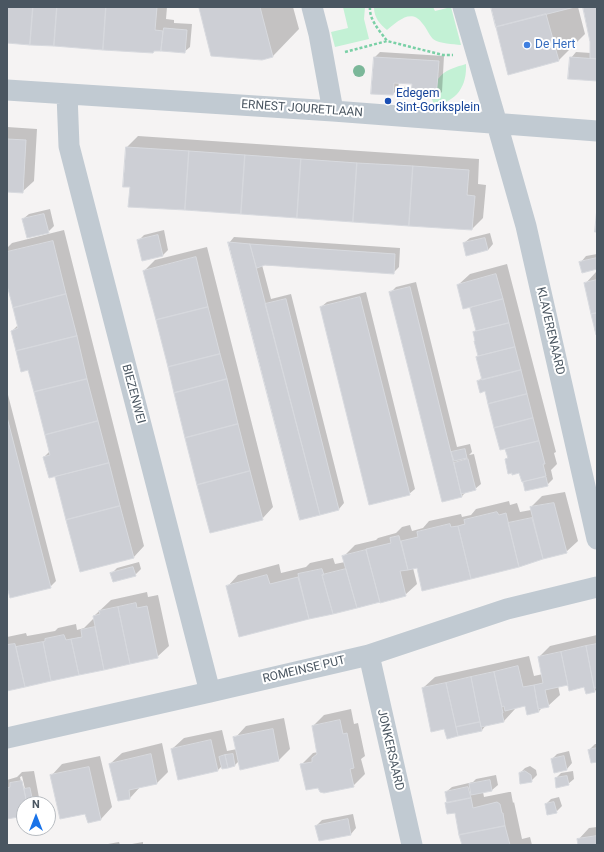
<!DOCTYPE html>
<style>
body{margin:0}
#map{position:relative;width:604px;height:852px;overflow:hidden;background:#f5f3f3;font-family:Roboto,sans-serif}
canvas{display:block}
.frame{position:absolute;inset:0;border:8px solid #4a5661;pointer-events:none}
.north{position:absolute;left:16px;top:796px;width:40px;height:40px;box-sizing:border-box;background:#fff;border:1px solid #b7bbc0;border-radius:50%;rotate:0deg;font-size:11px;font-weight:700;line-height:16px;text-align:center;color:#4a5661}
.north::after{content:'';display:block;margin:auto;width:14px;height:18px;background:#1a73e8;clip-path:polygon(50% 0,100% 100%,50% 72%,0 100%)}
</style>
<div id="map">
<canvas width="604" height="852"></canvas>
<div class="frame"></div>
<div class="north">N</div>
</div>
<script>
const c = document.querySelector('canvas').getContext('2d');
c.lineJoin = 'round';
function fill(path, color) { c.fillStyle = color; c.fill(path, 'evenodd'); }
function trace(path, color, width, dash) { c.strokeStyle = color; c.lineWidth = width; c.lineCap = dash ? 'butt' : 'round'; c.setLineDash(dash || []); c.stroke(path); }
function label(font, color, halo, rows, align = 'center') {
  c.font = font + ' Roboto,sans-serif'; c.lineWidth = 4; c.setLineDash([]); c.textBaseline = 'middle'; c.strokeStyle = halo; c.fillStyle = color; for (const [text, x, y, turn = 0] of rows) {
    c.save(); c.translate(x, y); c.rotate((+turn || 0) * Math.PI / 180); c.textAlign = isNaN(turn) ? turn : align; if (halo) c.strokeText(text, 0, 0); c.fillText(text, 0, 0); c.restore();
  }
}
fill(new Path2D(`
 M343,7H365L364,19L369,39L335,47L331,32L348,28Z
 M374,7H433L435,11L451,7L461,45C453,44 440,44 433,39C428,34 427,28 422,23C411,8 397,22 387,30C380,24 374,18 374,7Z
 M466,64C467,86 457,102 434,105L432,99L436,98C437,93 436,84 438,79C444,70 456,67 466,64Z`), '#c3f1d5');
fill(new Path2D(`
 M7,7H167L166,19L174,20V23L192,24L190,47L184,52L156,50L153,52L7,42Z
 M200,7H293L299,29L273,56L212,55Z
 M492,7H578L585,34L559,60Z
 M584,7H597V80L571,58L576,52L591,53V42Z
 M380,52L444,56L442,92L436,97L413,83L399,82L398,89L393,94L375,57Z
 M7,127L37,129L34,181L22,192L7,191Z
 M138,136L479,159L478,184L486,185L483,218L472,229L131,187L127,147Z
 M50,209L54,226L48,232L23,219L29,214Z
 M64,230L144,546L133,558L81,571L56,475L44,457L50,451L29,369L12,331L18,325L7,281V248L12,243Z
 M164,230L168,250L163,255L138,241L144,235Z
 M490,233L493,244L488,250L464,243L470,238Z
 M234,237L400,248L399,267L393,273L262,265L271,299L291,294L344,503L339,509L300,519L229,243Z
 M207,247L273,507L262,519L144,271L155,260Z
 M597,254V268L581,262L586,256Z
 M507,264L556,452L554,453L557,464L551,470L553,479L547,485L524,482L527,480L520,471L512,472L506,459L508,457L506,448L485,390L478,382L482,377L477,357L479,355L474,332L477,330L471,306L458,285L470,274Z
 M596,272H597V333L585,284Z
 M416,282L457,447L470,444L472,452L469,455L474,454L481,484L475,489L467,491L462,496L390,293L396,287Z
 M366,292L415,489L409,494L321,307L327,302Z
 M7,391L56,581L50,587L7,583Z
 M565,492L578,541L566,552L543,558L413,568L417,584L405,595L240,636L227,587L238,575L279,564L281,573L306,567L310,563L333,558L335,564L345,562L344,556L355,545L376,540L378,538L396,533L402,527L410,525L412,531L423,528L429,521L461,514L462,517L471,515L476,509L509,501L510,505L517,503L520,512L531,510V507L542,496Z
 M139,562L141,569L135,575L111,574L117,568Z
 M147,592L148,597L158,595L169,646L157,657L7,690V637L26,633L27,636L55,631L58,628L76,624L77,630L84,628L93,619H95L94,616L111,600Z
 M597,635V689L595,691L585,686L569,684L558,686L560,695L548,706L543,707L539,711L526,705L515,708V709L504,721L487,724L482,730L448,738L445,727L423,688L435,677L529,656L534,676L543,674L539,657L550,646Z
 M351,709L354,724L358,723L365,756L361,759L365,774L353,786L302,764L313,753L318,752L313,726L324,715Z
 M284,718L290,749L279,760L241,769L239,761L235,765L222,766L218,770L172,749L184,738L222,730L227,751L237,749L235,738L246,726Z
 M162,743L168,772L157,783L141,786L130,798L119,800L110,764L122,753Z
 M595,744H597V761L589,750Z
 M569,751L572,763L567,769L552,759L557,754Z
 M100,756L112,807L101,819L89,822L86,813L51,776L62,764Z
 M530,766L536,770L537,775L531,781L520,773L525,768Z
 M34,771L40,803L39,804H24V815L7,818V780L17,777L22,772ZM22,776L25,789L23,791L20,777Z
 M573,771L574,779L568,784L556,778L561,773Z
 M496,775L498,785L492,790L483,792L484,797L509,792H511L513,803L514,802L522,839L530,837L532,845H463L455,811L448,802L446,792L452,787L473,782L476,779Z
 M559,797L562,806L556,812L546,804L551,799Z
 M353,814L356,828L351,834L316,826L322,820Z
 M597,827V845H579L578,840L589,828Z
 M119,842L120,845H107L108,844Z
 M143,842V845H131L132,844Z`), '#0003');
const building = new Path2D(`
 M8,7H33L30,45L7,43Z
 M33,7H57L54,46L30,45Z
 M57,7H106L103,50L54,46Z
 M106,7H157L155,30L163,31L161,51H154L153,53L103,50Z
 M202,7H260L273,57L262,60L211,56L199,8Z
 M491,7H575L496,27Z
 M583,7H597V59L590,58V42Z
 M546,14L559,61L508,75L496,27Z
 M164,28L187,30L185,53L161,51Z
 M374,57L439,61L436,99L411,97L412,84L394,83L393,95L371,94Z
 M570,57L597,59V81L568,79Z
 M7,139L26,140L23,193L7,192Z
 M126,147L189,151L185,210L128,207L130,187H123Z
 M189,151L245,155L241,214L185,210Z
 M245,155L301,159L297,218L241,214Z
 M301,159L357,163L353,222L297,218Z
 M357,163L413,166L409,226L353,222Z
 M413,166L469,170L467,195L475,196L472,230L409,226Z
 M597,208V232H595Z
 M44,214L49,233L27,238L22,219Z
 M158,235L163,256L142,261L137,240Z
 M485,238L488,250L466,256L463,243Z
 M53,241L66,294L13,308L7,285V252Z
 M228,242L250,244L320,515L300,520Z
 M250,244L395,254L394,274L265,265L257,268Z
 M196,257L208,307L156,320L143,271Z
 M597,258V269L582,273L579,262Z
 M496,274L503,299L463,309L457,285Z
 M597,280V313L591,314L584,283Z
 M410,287L462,497L442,502L389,292Z
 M66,294L77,336L16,351L11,331L18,328L13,308Z
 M360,297L410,495L369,505L320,307Z
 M286,299L339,510L320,515L265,304Z
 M503,299L509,323L476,331L470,308Z
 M208,307L220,354L168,367L156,320Z
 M597,313V335H596L591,314Z
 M509,323L515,347L478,356L474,341H475L473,332Z
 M77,336L87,379L34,392L28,370L21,372L16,351Z
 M515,347L521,370L482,380L476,357Z
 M220,354L227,379L174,393L168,367Z
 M521,370L527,394L488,404L485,391L480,393L477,381Z
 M87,379L98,421L45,435L34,392Z
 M227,379L238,424L185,438L174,393Z
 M527,394L533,418L494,428L488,404Z
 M7,417L51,588L10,598L7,587Z
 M533,418L539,441L500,450L494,428Z
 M98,421L109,463L49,478L43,457L50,455L45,435Z
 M238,424L250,471L197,485L185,438Z
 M539,441L545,464H543L546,476L522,482L519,473L512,475V473L508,474L505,459L508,458L505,449Z
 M465,449L467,458L454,461L451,452Z
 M468,459L476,490L461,494L454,463Z
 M109,463L120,506L66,520L55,477Z
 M250,471L263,520L210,533L197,485Z
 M546,477L548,486L525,491L523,482Z
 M554,503L567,553L543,559L530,507Z
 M120,506L134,558L80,572L66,520Z
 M497,512L499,515L506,513L519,567L471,579L458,526L465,524L464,520Z
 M532,518L543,559L519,567L508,523Z
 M450,524L451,527L458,526L471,579L422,591L417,568L408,570L401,541L418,537L417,532Z
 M399,536L408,570L400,571L406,596L380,603L366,549L391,543L390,538Z
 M366,550L380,602L357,608L342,556Z
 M133,567L136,576L113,582L110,573Z
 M322,569L324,575H322L333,614L309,619L298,574Z
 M346,569L357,608L333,614L322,575Z
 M267,575L270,584L298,577L309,619L239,637L226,586Z
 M136,603L137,608L147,606L158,658L130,664L118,607Z
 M118,607L130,664L104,670L93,616L100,614L99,611Z
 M95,627L104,670L79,675L71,639L82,637L81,630Z
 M64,635L66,640L71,639L79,675L51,681L43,642L45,641V639Z
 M43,642L51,681L25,687L16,647Z
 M15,644L25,687L7,691V645Z
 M597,644V688H594L586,646Z
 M586,646L595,692L586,694L584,687L569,691L561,652Z
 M561,652L568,685L545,690L549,707L538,709L534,685L543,683L538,657Z
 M518,666L523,687L534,685L539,712L527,715L525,706L505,711L504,706L502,707L494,672Z
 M494,672L503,713H502L504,722L481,727L471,677Z
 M471,677L480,722L456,727L446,683Z
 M446,683L458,736L447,739L444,729L431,732L422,688Z
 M340,720L343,734L347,733L354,768L350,769L354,787L324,793L320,792L318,788L306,790L300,764L312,762V758L317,754L312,726Z
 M480,722L482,731L458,736L456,727Z
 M273,729L279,761L240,770L233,737Z
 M211,740L218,771L178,780L171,749Z
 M597,748V762L591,763L588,750Z
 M151,754L157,784L129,790L130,799L118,801L109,764Z
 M233,754L235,766L228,768L225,755Z
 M225,755L228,768L222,769L219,757Z
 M564,756L567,770L554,773L551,759Z
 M89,767L101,820L88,823L85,814L60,819L50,775Z
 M525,771L531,775L532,782L520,784L519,773Z
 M567,776L569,785L556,788L555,778Z
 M490,780L492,791L471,795L469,784Z
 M22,781L27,804H24V816L7,819V788L10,787V783Z
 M468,787L471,798L447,803L445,792Z
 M30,788L33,803L27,804L24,789Z
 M471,798L473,808L497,802L500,804L502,813H503L505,826L459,835L455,813L447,814L445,803Z
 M554,802L557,813L547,815L545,804Z
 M348,819L351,835L319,841L315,826Z
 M505,826L510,845H462L459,835Z
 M597,836V845H578L577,839Z`);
fill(building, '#cdcfd5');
trace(building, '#d7d9de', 1);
trace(new Path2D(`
 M370,7C369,20 380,31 387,41
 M345,52L387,41L443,55H453`), '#7ad0a6', 2.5, [3, 2]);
trace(new Path2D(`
 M312,7L319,34L333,111
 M463,7L497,124L526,226L597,539
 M7,90L333,111L597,131
 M67,94L69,146L210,692
 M369,655L412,845
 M7,738L210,692L369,655L507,609L597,587`), '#c1cad2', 21);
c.fillStyle = '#7bb799';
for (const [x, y] of [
 [359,71],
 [402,93]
]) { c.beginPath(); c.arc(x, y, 6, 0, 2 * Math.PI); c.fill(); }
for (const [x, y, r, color] of [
 [527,45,4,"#3f7fe0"],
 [388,101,4,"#1a4fb4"]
]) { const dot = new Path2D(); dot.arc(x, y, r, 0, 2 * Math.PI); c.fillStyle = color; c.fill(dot); trace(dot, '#fff', 1.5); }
label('12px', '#366cbe', '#fff', [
 ["De Hert",535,45]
], 'left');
label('12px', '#164399', '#fff', [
 ["Edegem",396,94],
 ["Sint-Goriksplein",396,108]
], 'left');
label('12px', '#4a5661', '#fff', [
 ["ERNEST JOURETLAAN",302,109,4],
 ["KLAVERENAARD",550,331,77],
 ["BIEZENWEI",133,394,75],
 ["ROMEINSE PUT",304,670,-13],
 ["JONKERSAARD",390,750,77]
]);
</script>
